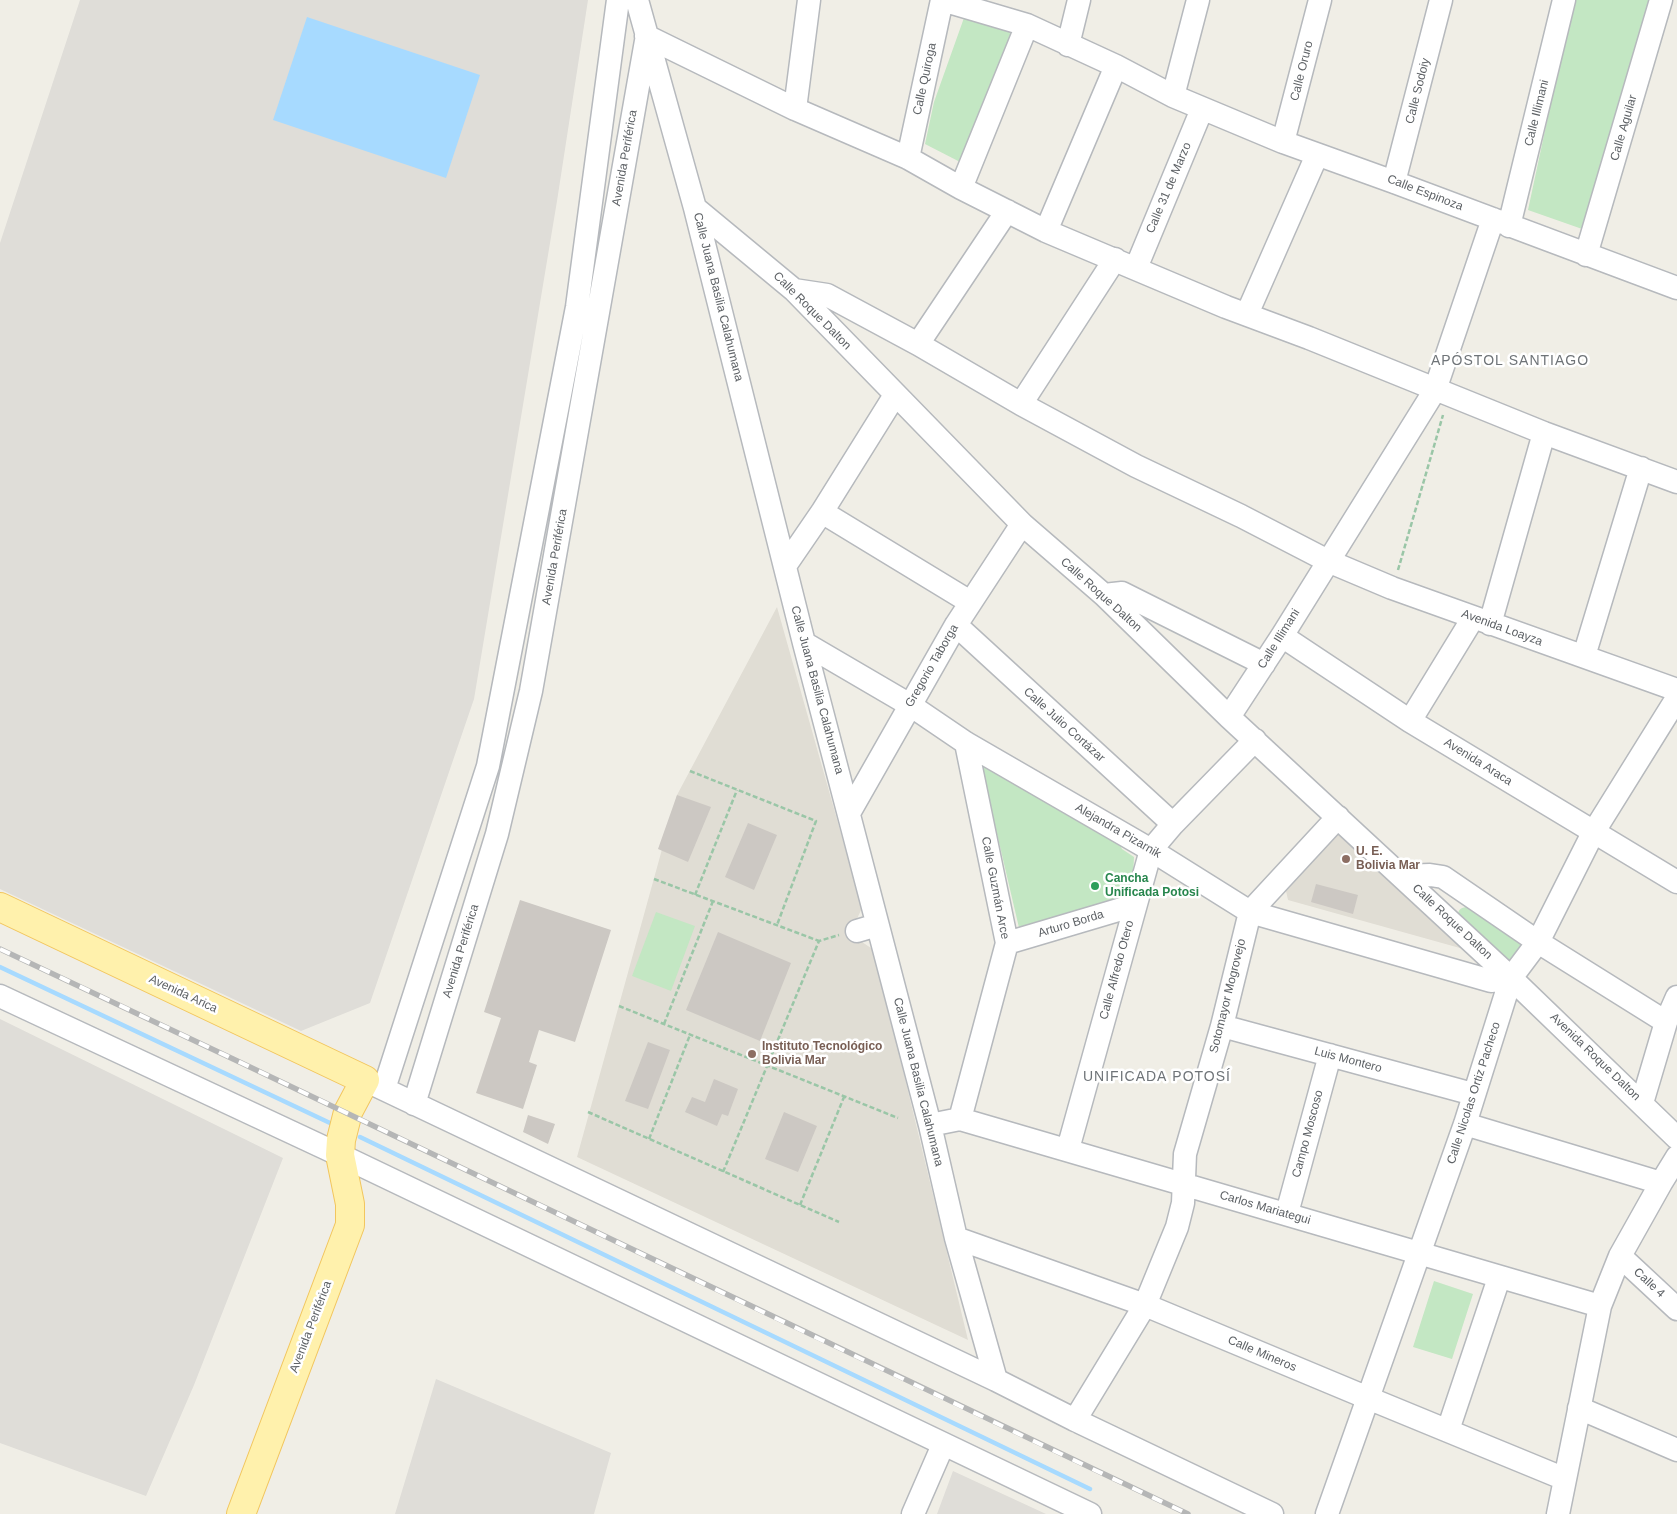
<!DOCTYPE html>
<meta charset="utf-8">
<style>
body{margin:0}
canvas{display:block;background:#f0eee6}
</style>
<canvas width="1677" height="1514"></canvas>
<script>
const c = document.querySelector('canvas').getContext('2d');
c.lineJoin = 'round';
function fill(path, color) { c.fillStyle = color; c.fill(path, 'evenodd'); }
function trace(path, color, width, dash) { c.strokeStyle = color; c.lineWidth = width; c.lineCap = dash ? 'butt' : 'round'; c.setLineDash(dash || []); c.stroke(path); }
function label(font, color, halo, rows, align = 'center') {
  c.font = font + ' Helvetica,sans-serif'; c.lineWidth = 5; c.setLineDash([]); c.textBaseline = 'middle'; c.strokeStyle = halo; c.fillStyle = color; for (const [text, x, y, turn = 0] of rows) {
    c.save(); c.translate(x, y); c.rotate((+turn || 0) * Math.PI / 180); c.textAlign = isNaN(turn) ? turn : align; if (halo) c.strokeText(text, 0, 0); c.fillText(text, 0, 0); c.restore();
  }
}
fill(new Path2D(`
 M80,0H588L557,201L474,699L370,1003L301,1031L0,889V243Z
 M0,1019L283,1158L194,1385L146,1496L0,1443Z
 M436,1379L611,1453L594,1514H395Z
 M953,1471L1046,1514H937Z`), '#dfddd8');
fill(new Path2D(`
 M777,607L862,908L855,923L859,940L874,950L968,1340L577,1157L677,795Z
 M1344,827L1467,950L1288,900L1286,891Z`), '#e0ddd4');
fill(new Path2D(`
 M1573,0H1652L1585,230L1528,210Z
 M965,15L1018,30L962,163L925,144L934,102Z
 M980,761L1113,830L1122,849L1134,857L1132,902L1020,932Z
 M1466,907L1525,940L1526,944L1509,963L1458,916C1458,910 1460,908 1466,907Z
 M656,912L695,926L671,991L632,976Z
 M1434,1281L1473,1294L1452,1359L1413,1347Z`), '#c3e7c3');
fill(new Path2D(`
 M307,17L480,75L446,178L273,120Z`), '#a7daff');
trace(new Path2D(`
 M0,967L330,1123
 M360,1137L1090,1489`), '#a7daff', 4.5);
fill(new Path2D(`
 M677,795L711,807L688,862L658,849Z
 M748,823L777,835L754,890L725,877Z
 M1316,884L1358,895L1353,914L1311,902Z
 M520,900L611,930L575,1042L539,1030L529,1062L537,1065L523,1109L476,1093L501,1018L484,1012Z
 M718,932L791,963L760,1041L686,1010Z
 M648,1042L670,1050L648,1109L625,1101Z
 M714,1079L738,1089L728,1116L722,1114L717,1126L685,1112L692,1097L705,1102Z
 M784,1112L817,1126L798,1172L765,1159Z
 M528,1115L555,1124L548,1144L523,1132Z`), '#ccc8c3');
const minor = new Path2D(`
 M637,0L695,208L804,643L930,1125L956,1238L996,1380
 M646,36L795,109L908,158L961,188L1046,231L1226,307L1309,338L1544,433L1677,482
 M1068,45L1079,0
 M1173,96L1198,0
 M795,109L809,0
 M1283,142L1320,0
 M908,158L942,0L1027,25L1116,66L1173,96L1283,142L1394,182L1677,288
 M1394,182L1441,0
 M961,188L1027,25
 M695,208L794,290L1022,524L1104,595L1229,717L1511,978L1677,1138
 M1509,226L1564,0
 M1046,231L1116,66
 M1586,255L1661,0
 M1136,268L1202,109
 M794,290L827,295L918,344L1021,404L1136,466L1241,516L1328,561L1392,588L1677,690
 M1247,314L1317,155
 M918,344L1007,211
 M1021,404L1115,259
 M822,512L970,602
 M785,566L822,512L895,395
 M1104,595L1122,593L1264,664
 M1490,624L1544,433
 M956,625L1173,824
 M1282,636L1410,721L1677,882
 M804,643L910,705L966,743L1151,850L1250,912L1491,981L1511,978
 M1584,656L1641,468
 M1229,717L1282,636L1435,390L1493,219
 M1410,721L1473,618
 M849,813L956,625L1022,524
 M1402,876L1430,875L1443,877L1538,942L1666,1022
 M857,931L877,925
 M1007,943L1135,905
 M0,996L340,1155L1090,1514
 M1222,1026L1473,1094
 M371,1083L996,1380L1075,1420L1272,1514
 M384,1089L488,766L577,307L618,0
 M1642,1103L1666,1022L1677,997
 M414,1104L497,834L531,691L646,41
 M960,1119L1007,943L966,743
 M1465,1124L1661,1183
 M930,1125L960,1119L1600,1306
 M1068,1149L1151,850L1173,824L1255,740
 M1287,1213L1330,1055
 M956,1238L1145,1305L1368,1398L1565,1479
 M1620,1256L1677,1309
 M1579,1408L1677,1450
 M1075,1420L1145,1305L1177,1227L1183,1203L1185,1154L1222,1026L1250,912L1338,817
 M1448,1430L1499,1278
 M913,1514L943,1445
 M1327,1514L1465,1124L1511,978L1538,942L1593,833L1677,698
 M1558,1514L1600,1306L1620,1256L1661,1183L1677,1157`);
const major = new Path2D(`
 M0,907L365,1080L348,1112L341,1140L340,1155L350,1204V1225L241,1514`);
trace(minor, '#b6b9bd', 25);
trace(major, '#f2c65e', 30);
trace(new Path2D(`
 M1398,570L1443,415
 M690,771L816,821L777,925
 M654,879L819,941
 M695,895L737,790
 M619,1006L898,1118
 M664,1024L713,901
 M588,1112L839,1222
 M649,1139L690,1035
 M723,1172L819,941L839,935
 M800,1205L844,1097`), '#9ac6a7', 2.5, [5, 2.5]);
trace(minor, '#fff', 22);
trace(major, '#fff1ac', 28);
const rail = new Path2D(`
 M0,949C397,1135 791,1327 1188,1514`);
trace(rail, '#b5b6b6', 5.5);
trace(rail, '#fff', 4, [11]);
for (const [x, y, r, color] of [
 [1346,859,5,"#8d6e63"],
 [1095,886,5,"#2e9e5b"],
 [752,1054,5,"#8d6e63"]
]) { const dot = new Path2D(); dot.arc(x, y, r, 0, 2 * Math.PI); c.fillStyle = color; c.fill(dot); trace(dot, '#fff', 2); }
label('12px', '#5e6266', '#fff', [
 ["Calle Oruro",1302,71,-76],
 ["Calle Quiroga",925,79,-78],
 ["Calle Sodoiy",1418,91,-76],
 ["Calle Illimani",1537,113,-76],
 ["Calle Aguilar",1624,128,-74],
 ["Avenida Periférica",625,158,-80],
 ["Calle 31 de Marzo",1169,188,-67],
 ["Calle Espinoza",1425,193,21],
 ["Calle Juana Basilia Calahumana",718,297,76],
 ["Calle Roque Dalton",812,311,45],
 ["Avenida Periférica",555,557,-80],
 ["Calle Roque Dalton",1101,595,42],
 ["Avenida Loayza",1502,628,20],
 ["Calle Illimani",1279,639,-58],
 ["Gregorio Taborga",932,666,-60],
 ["Calle Juana Basilia Calahumana",817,690,75],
 ["Calle Julio Cortázar",1064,725,42],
 ["Avenida Araca",1478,762,32],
 ["Alejandra Pizarnik",1118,831,30],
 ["Calle Guzmán Arce",995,888,79],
 ["Calle Roque Dalton",1452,922,43],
 ["Arturo Borda",1071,924,-17],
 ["Avenida Periférica",461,951,-73],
 ["Calle Alfredo Otero",1117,970,-75],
 ["Avenida Arica",183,994,25],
 ["Sotomayor Mogrovejo",1228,996,-76],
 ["Avenida Roque Dalton",1595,1057,44],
 ["Luis Montero",1348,1060,15],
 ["Calle Juana Basilia Calahumana",918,1082,76],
 ["Calle Nicolas Ortiz Pacheco",1474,1093,-72],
 ["Campo Moscoso",1308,1134,-75],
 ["Carlos Mariategui",1265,1208,16],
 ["Calle 4",1649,1283,43],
 ["Avenida Periférica",311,1327,-69],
 ["Calle Mineros",1262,1354,23]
]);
label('bold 12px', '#785e54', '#fff', [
 ["U. E.",1356,852],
 ["Bolivia Mar",1356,866],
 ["Instituto Tecnológico",762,1047],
 ["Bolivia Mar",762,1061]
], 'left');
label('bold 12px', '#27864d', '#fff', [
 ["Cancha",1105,879],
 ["Unificada Potosi",1105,893]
], 'left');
c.letterSpacing = '1px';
label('14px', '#6f7478', '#fff', [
 ["APÓSTOL SANTIAGO",1510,361],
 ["UNIFICADA POTOSÍ",1157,1077]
]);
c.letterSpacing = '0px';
</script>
